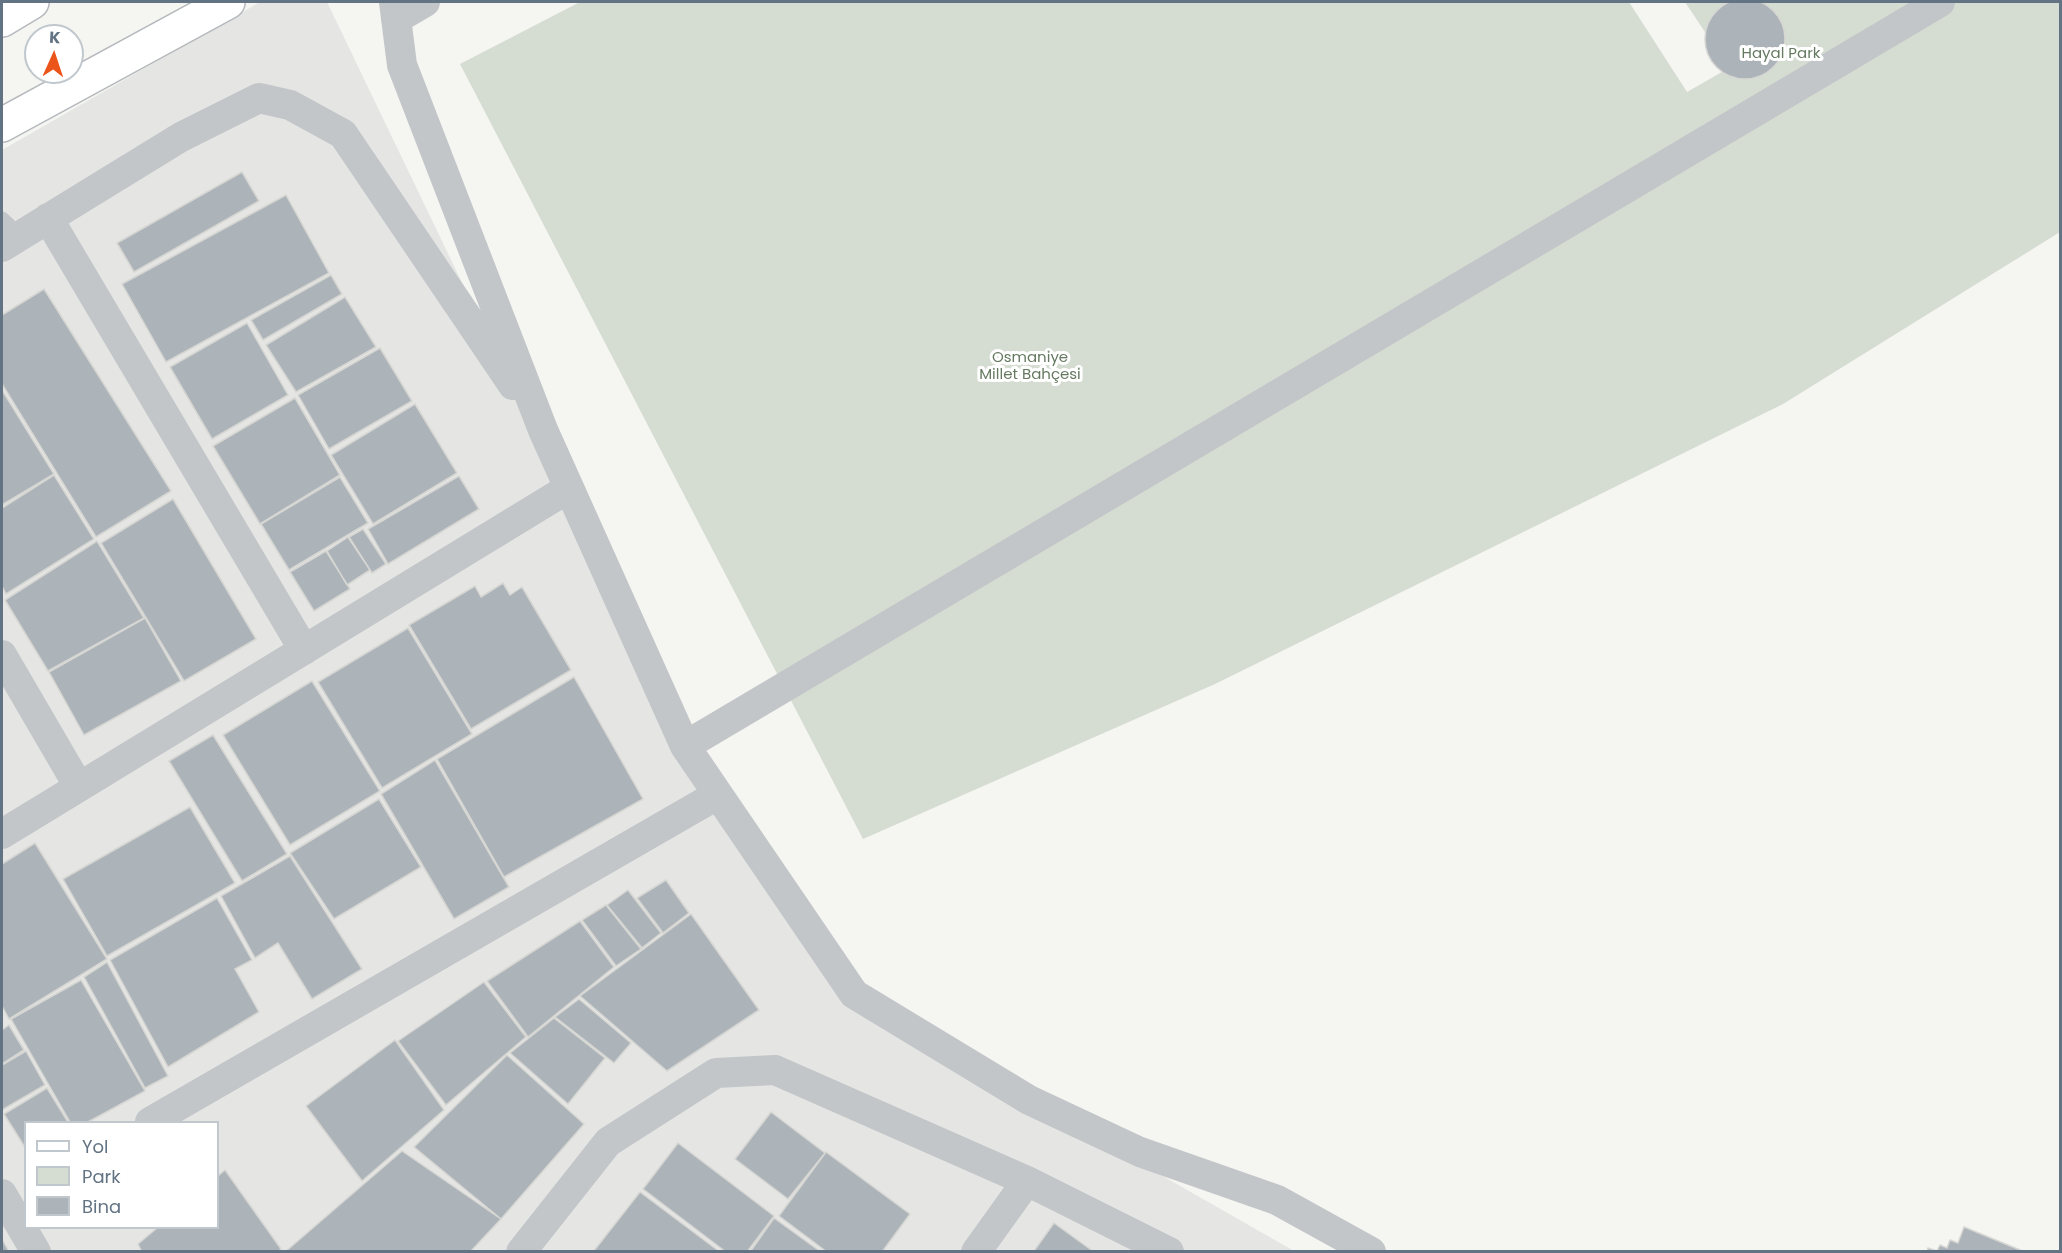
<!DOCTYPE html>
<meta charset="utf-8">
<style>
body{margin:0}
#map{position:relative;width:2062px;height:1253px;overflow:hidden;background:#f5f5f1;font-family:Poppins,sans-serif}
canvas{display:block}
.frame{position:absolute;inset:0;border:3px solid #627383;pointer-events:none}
.legend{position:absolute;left:24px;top:1121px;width:195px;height:108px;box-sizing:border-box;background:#fff;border:2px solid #c0c7cd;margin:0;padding:8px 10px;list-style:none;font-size:18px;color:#627383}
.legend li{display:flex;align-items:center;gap:12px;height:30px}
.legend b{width:30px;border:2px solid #c0c7cd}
.north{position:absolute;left:24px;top:24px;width:60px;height:60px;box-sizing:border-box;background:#fff;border:2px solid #c0c7cd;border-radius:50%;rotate:3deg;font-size:16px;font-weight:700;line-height:24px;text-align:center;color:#627383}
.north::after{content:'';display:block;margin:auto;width:21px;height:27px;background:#ec551a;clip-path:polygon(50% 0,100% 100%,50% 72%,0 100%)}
</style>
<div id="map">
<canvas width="2062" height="1253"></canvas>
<div class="frame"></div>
<ul class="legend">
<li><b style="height:8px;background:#fff"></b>Yol</li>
<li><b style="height:16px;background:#d5dcd1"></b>Park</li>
<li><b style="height:16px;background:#acb3b9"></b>Bina</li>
</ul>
<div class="north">K</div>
</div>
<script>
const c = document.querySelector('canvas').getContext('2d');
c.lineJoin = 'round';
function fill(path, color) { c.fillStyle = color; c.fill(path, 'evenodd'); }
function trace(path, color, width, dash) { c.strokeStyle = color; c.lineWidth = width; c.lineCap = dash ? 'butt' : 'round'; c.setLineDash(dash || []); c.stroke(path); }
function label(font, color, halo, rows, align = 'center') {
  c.font = font + ' Poppins,sans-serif'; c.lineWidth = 6; c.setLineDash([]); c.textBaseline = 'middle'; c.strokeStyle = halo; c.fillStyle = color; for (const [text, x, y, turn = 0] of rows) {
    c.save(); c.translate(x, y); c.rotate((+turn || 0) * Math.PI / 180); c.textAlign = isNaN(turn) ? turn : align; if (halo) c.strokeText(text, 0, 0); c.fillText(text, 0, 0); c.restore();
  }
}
fill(new Path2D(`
 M260,2H327L685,746L854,994L1007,1087L1294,1251H2V150ZM26,1122H218V1228H26Z`), '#e5e6e4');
fill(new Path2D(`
 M580,2H1629L1687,92L1729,68L1685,2H2060V232L1783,404L1215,684L863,839L460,64Z`), '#d5dcd1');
const building = new Path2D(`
 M1705 39a40 40 0 1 1 80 0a40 40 0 1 1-80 0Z
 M242,172L259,201L134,272L117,243Z
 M286,195L329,273L166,362L122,284Z
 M331,275L342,294L263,340L251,320Z
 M44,289L171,491L96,537L2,384V315Z
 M345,297L376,347L296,392L266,345Z
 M247,323L288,395L212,439L170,367Z
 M380,348L412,401L329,449L298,395Z
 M2,390L54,474L2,505Z
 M295,398L340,475L260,524L213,446Z
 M415,404L457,473L373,524L331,455Z
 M54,475L94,539L6,594L2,586V508Z
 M459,476L479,509L388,564L368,529Z
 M340,477L368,523L289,570L261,524Z
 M173,499L256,639L184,681L101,543Z
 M363,529L386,564L372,573L349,537Z
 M348,537L370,570L347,585L327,551Z
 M97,541L144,618L48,671L5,600Z
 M326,551L350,589L314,611L290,572Z
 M503,583L510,595L522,587L571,670L471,729L409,625L475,586L481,597Z
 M145,618L181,681L84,735L49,672Z
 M408,628L472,734L382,788L318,682Z
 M574,677L643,799L504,877L437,759Z
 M312,681L380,791L290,845L223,735Z
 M213,735L287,854L242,881L169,761Z
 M435,760L509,887L454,919L381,794Z
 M379,799L421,867L334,919L290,853Z
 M190,807L235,883L107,956L63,879Z
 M35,843L107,959L9,1019L2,1006V864Z
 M290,856L362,969L312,999L278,943L255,958L221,896Z
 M666,880L689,913L663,933L637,898Z
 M628,890L661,933L642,948L607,905Z
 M217,898L252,960L235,969L259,1012L168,1067L110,960Z
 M606,905L641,949L616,966L582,920Z
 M691,914L759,1010L667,1071L580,996Z
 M580,921L614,967L528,1037L487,981Z
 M107,962L168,1076L145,1088L84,977Z
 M81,980L145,1091L88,1122H70L11,1019Z
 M484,982L526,1037L446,1105L398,1041Z
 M579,999L631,1043L614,1063L555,1017Z
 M554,1018L605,1058L568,1104L510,1053Z
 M9,1025L24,1050L2,1064V1030Z
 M395,1040L444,1110L362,1181L306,1106Z
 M26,1051L45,1085L2,1110V1065Z
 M507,1055L584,1124L501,1219L414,1147Z
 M47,1088L68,1122H26V1149L4,1114Z
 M771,1112L825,1153L788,1199L735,1159Z
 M678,1143L774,1216L747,1252H726L643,1189Z
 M402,1151L501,1219L470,1252H285Z
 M826,1152L910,1214L882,1252H827L779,1216Z
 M225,1170L281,1249L278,1252H142L138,1244L157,1228H218V1176Z
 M640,1192L720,1252H593Z
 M774,1218L821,1252H750Z
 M1054,1223L1094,1252L1034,1251Z
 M1964,1227L2025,1252H1927L1928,1248L1937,1251L1940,1245L1947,1248L1950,1240L1958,1243Z
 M2,1239L9,1252H2Z`);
fill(building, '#acb3b9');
trace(building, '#d6d6d3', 1.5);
const primary = new Path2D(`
 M2,20L32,2
 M2,125L228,2`);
trace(primary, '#b5b9bd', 36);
trace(new Path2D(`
 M2,219L20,236`), '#c2c6c9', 15);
trace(new Path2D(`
 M394,2L402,65L543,430L685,746L854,994L1029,1100L1140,1152L1277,1200L1371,1252
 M396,19L425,2
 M48,218L304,650
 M2,247L181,137L259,98L290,105L343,134L513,385
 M2,655L79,787
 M685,746L1940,2
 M2,834L569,488
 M150,1122L717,795
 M2,1194L36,1252
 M521,1252L608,1142L716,1073L775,1070L1027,1181L1169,1252
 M976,1252L1027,1181`), '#c2c6c9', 30);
trace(primary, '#fff', 33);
label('15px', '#657a61', '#fff', [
 ["Hayal Park",1781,54],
 ["Osmaniye",1030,358],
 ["Millet Bahçesi",1030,375]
]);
</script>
